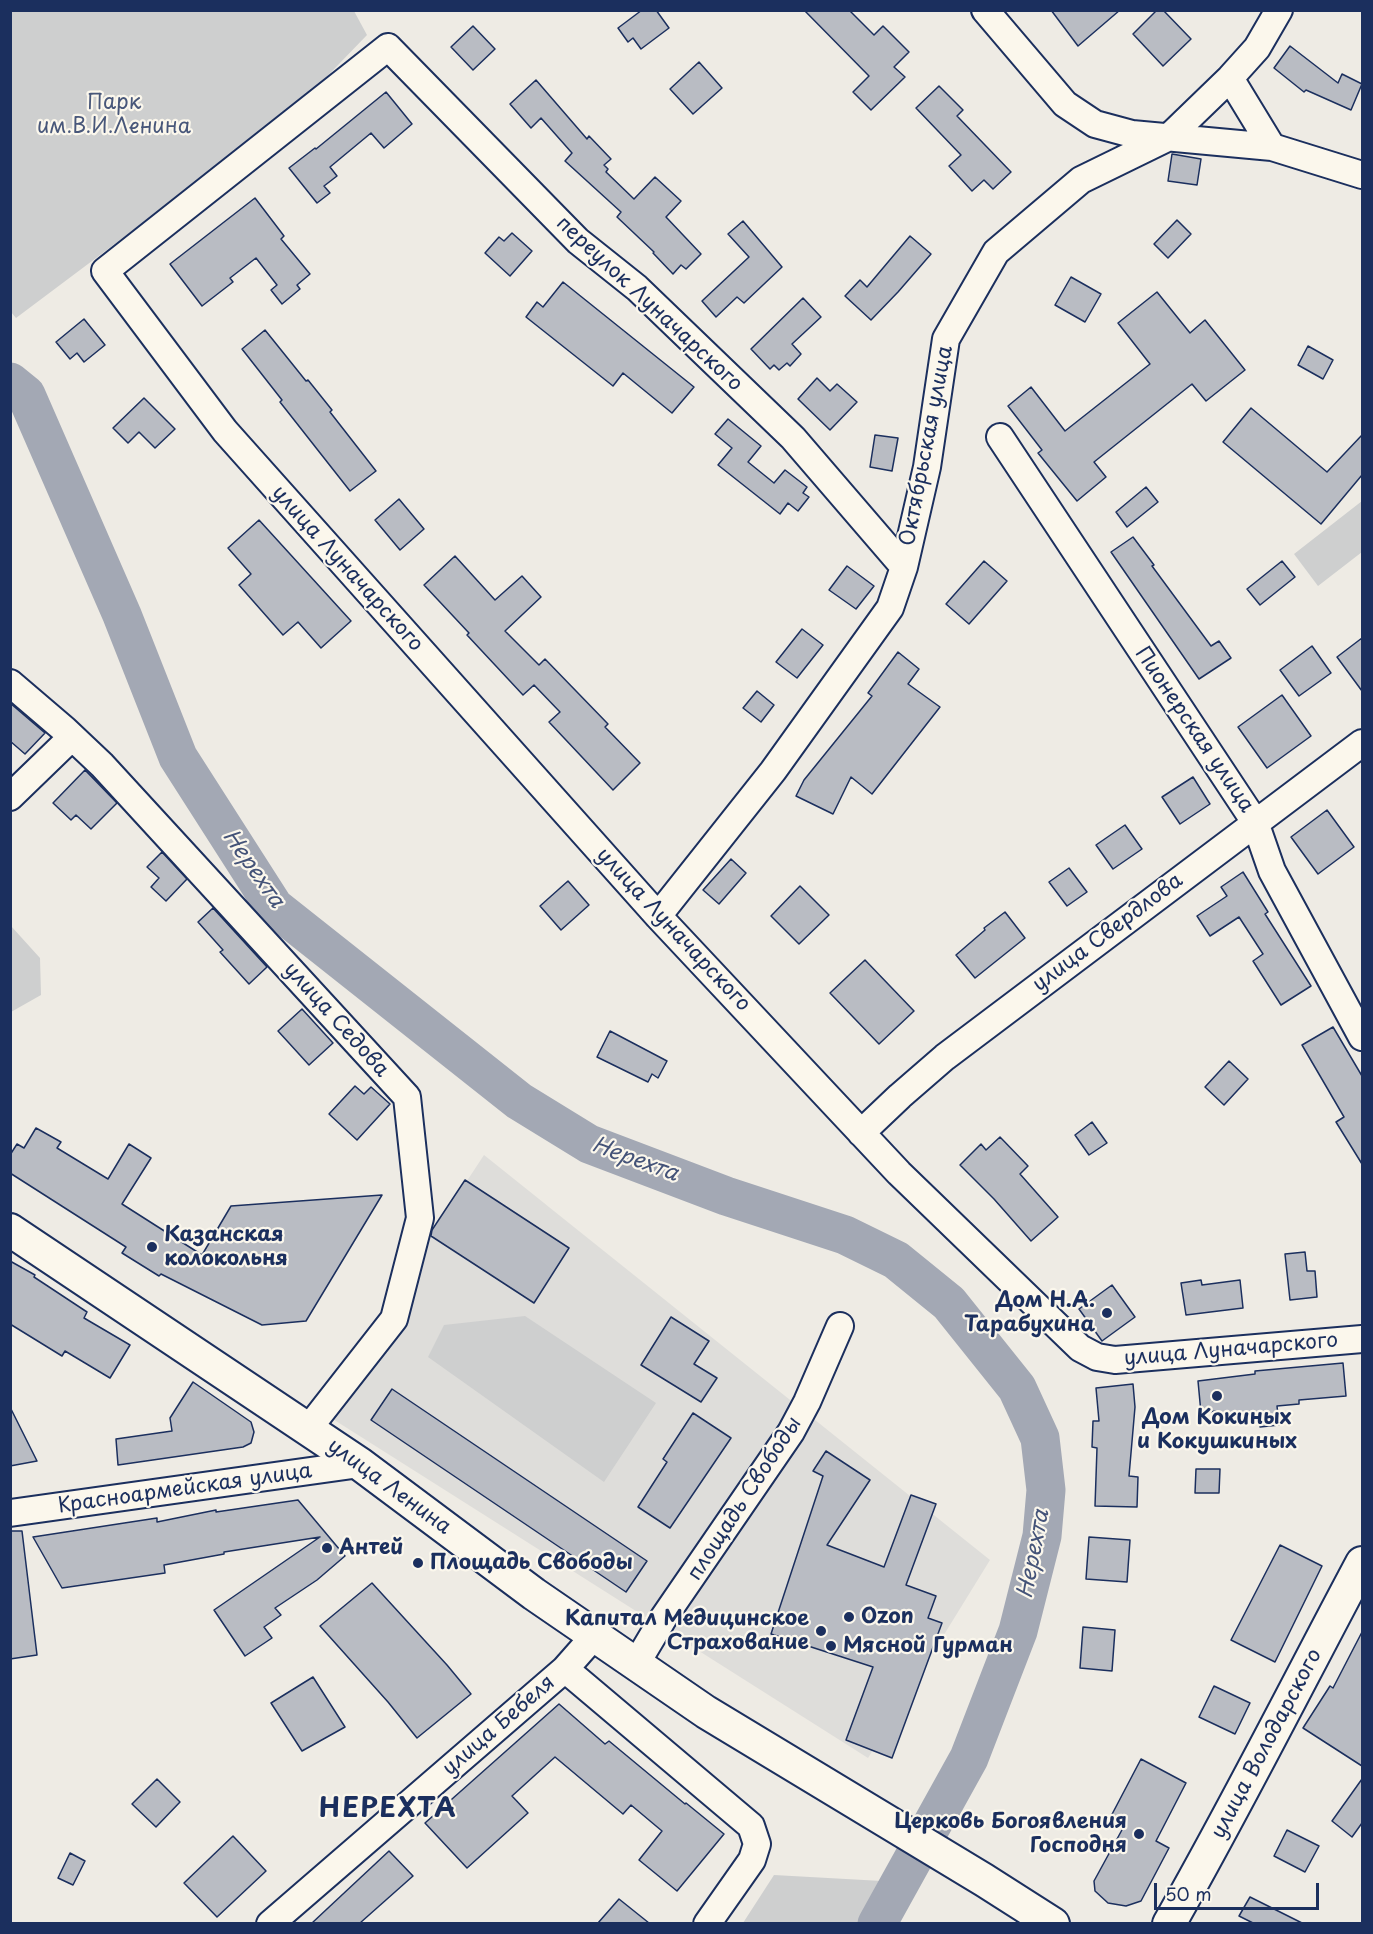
<!DOCTYPE html>
<meta charset="utf-8">
<style>
body{margin:0}
#map{position:relative;width:1373px;height:1934px;overflow:hidden;background:#eeebe4;font-family:"Playpen Sans",sans-serif}
canvas{display:block}
.frame{position:absolute;inset:0;border:12px solid #1b2f5e;pointer-events:none}
.scale{position:absolute;left:1154px;top:1883px;width:165px;height:27px;box-sizing:border-box;border:3px solid #1b2f5e;border-top:0;padding-left:8px;font-size:18px;line-height:21px;white-space:nowrap;color:#1b2f5e;-webkit-text-stroke:4px #fbf7ec;paint-order:stroke}
</style>
<div id="map">
<canvas width="1373" height="1934"></canvas>
<div class="frame"></div>
<div class="scale">50 m</div>
</div>
<script>
const c = document.querySelector('canvas').getContext('2d');
c.lineJoin = 'round';
function fill(path, color) { c.fillStyle = color; c.fill(path, 'evenodd'); }
function trace(path, color, width, dash) { c.strokeStyle = color; c.lineWidth = width; c.lineCap = dash ? 'butt' : 'round'; c.setLineDash(dash || []); c.stroke(path); }
function label(font, color, halo, rows, align = 'center') {
  c.font = font + ' "Playpen Sans",sans-serif'; c.lineWidth = 4.5; c.setLineDash([]); c.textBaseline = 'middle'; c.strokeStyle = halo; c.fillStyle = color; for (const [text, x, y, turn = 0] of rows) {
    c.save(); c.translate(x, y); c.rotate((+turn || 0) * Math.PI / 180); c.textAlign = isNaN(turn) ? turn : align; if (halo) c.strokeText(text, 0, 0); c.fillText(text, 0, 0); c.restore();
  }
}
fill(new Path2D(`
 M484,1155L990,1560L868,1758L317,1409Z`), '#deddda');
fill(new Path2D(`
 M11,11H354L367,35L309,95L264,132L16,318L11,312Z
 M1362,501V552L1318,586L1294,554Z
 M11,926L40,958L41,995L11,1012Z
 M525,1316L656,1403L604,1482L428,1357L444,1325Z
 M774,1875L900,1882L877,1923H743Z`), '#cecfcf');
trace(new Path2D(`
 M10,382L26,395L122,615L178,757L274,907L519,1101L589,1144L726,1196L845,1235L896,1260L949,1303L1017,1388L1040,1438L1046,1490L1042,1536L1018,1631L969,1758L877,1924`), '#a3a8b4', 39);
const building = new Path2D(`
 M642,10H656L669,28L641,49L633,38L628,42L618,28Z
 M804,10H849L874,35L883,26L909,52L894,67L905,77L871,110L853,92L869,76Z
 M1051,10H1120L1078,46Z
 M1157,10H1163L1191,39L1163,66L1133,34Z
 M473,26L495,49L473,70L451,47Z
 M1290,46L1338,83L1342,74L1362,84L1351,110L1306,90L1304,92L1274,68Z
 M699,62L722,88L693,114L670,89Z
 M536,80L587,139L589,136L611,159L604,165L608,169L606,172L634,199L655,177L681,201L666,217L701,254L686,269L681,265L673,274L653,253L654,252L617,217L621,212L565,161L572,153L541,118L531,128L510,104Z
 M939,86L963,110L957,116L1011,172L993,189L984,180L972,191L949,166L961,155L916,108Z
 M386,92L412,124L384,148L371,133L330,167L337,176L324,186L330,193L317,203L289,168L315,148L316,149Z
 M1172,154L1201,159L1197,185L1168,181Z
 M255,198L284,236L281,239L310,274L297,285L300,289L282,304L271,290L277,285L256,258L230,278L233,282L202,306L170,264Z
 M1177,220L1191,234L1168,258L1154,244Z
 M743,221L782,267L744,303L737,297L716,317L702,301L749,257L728,234Z
 M512,233L532,251L510,276L485,253L499,237L504,241Z
 M910,236L931,254L898,292L871,320L845,296L860,280L867,287Z
 M1071,277L1101,294L1085,322L1055,305Z
 M563,282L694,387L672,413L623,373L613,386L526,317L537,302L543,307Z
 M1157,292L1190,333L1205,320L1245,370L1206,401L1192,384L1094,462L1106,477L1077,501L1038,453L1042,450L1008,406L1031,387L1065,431L1150,364L1118,323Z
 M803,298L821,317L792,344L801,354L790,366L787,363L779,370L774,365L770,369L751,349Z
 M84,319L105,345L84,362L77,353L70,359L56,342Z
 M265,330L306,381L308,380L332,410L330,412L376,471L350,491L280,402L282,400L242,349Z
 M1308,346L1333,360L1323,379L1298,365Z
 M817,378L830,391L837,384L857,402L830,430L798,399Z
 M144,398L175,429L155,448L139,432L128,443L113,428Z
 M1251,408L1327,472L1362,435V475L1321,524L1223,442Z
 M728,419L761,446L748,462L774,483L785,470L807,487L803,493L809,497L798,511L788,503L780,514L718,465L732,448L715,434Z
 M875,435L898,438L892,471L870,467Z
 M1146,487L1158,502L1127,527L1116,512Z
 M399,499L424,529L400,550L375,520Z
 M259,520L351,621L321,648L298,622L283,635L239,585L251,574L228,548Z
 M1133,537L1154,565L1152,566L1211,646L1219,641L1231,658L1199,679L1111,552Z
 M455,556L495,600L522,576L541,597L505,631L539,665L545,659L608,724L605,727L640,763L613,790L549,722L560,712L534,685L523,695L467,635L469,633L424,585Z
 M984,561L1007,581L969,624L946,604Z
 M1282,561L1295,577L1260,605L1247,589Z
 M847,566L874,586L856,609L829,590Z
 M802,629L823,645L797,678L776,662Z
 M1362,638V691L1337,657Z
 M1312,646L1331,673L1299,696L1280,670Z
 M898,652L919,669L908,684L940,707L872,794L851,777L833,814L796,796L804,780L872,696L868,693Z
 M757,691L774,705L761,722L743,708Z
 M1282,695L1311,736L1267,768L1238,727Z
 M10,703L45,733L25,754L10,741Z
 M85,770L117,803L91,829L76,815L71,820L53,803Z
 M1193,777L1210,804L1180,824L1162,797Z
 M1327,810L1354,847L1318,874L1291,837Z
 M1125,825L1142,849L1113,869L1096,845Z
 M162,852L187,879L166,901L151,887L159,878L147,867Z
 M731,859L746,873L719,904L703,890Z
 M1069,868L1087,892L1067,906L1049,882Z
 M1243,872L1268,912L1265,914L1311,986L1281,1005L1253,961L1263,954L1239,917L1210,936L1197,916L1227,896L1221,887Z
 M568,881L589,905L561,930L540,906Z
 M800,886L829,915L799,944L771,916Z
 M213,908L267,967L249,984L220,952L223,950L198,922Z
 M1005,912L1025,938L975,978L956,955L985,930L984,928Z
 M865,960L914,1011L879,1044L830,993Z
 M302,1009L333,1043L309,1065L278,1031Z
 M1333,1027L1362,1076V1164L1336,1122L1344,1117L1302,1045Z
 M610,1031L667,1061L658,1078L652,1074L648,1082L597,1057Z
 M1229,1061L1248,1079L1224,1105L1205,1087Z
 M355,1086L364,1094L371,1087L390,1104L357,1140L329,1114Z
 M1092,1122L1107,1143L1089,1155L1075,1135Z
 M36,1128L61,1142L57,1148L108,1179L129,1144L151,1158L122,1204L202,1255L231,1206L382,1195L306,1321L262,1325L161,1274L159,1276L122,1253L126,1247L10,1173V1155L17,1144L24,1148Z
 M1000,1137L1028,1166L1020,1174L1058,1217L1031,1241L994,1199L960,1165L981,1144L986,1150Z
 M465,1180L569,1248L534,1303L431,1236L432,1230Z
 M1305,1252L1307,1271H1315L1317,1297L1290,1300L1285,1254Z
 M10,1261L35,1275L34,1277L87,1312L84,1318L130,1345L110,1378L65,1351L62,1356L10,1324Z
 M1201,1280L1202,1285L1240,1280L1243,1308L1186,1315L1181,1283Z
 M1112,1285L1135,1317L1102,1341L1079,1309Z
 M671,1317L709,1341L694,1364L717,1378L701,1402L641,1365Z
 M1343,1363L1346,1396L1299,1400V1404L1277,1406L1279,1425L1260,1427L1259,1413L1217,1419L1216,1411L1201,1413L1198,1381L1255,1374V1371Z
 M193,1382L251,1422L254,1432L251,1443L243,1447L118,1465L116,1439L172,1431L170,1418Z
 M1133,1384L1135,1407L1129,1476L1138,1477L1137,1507L1095,1506L1097,1448L1092,1447L1093,1421H1099L1096,1388Z
 M392,1389L647,1561L626,1592L371,1420Z
 M10,1407L37,1461L10,1466Z
 M693,1413L731,1438L670,1528L638,1507L667,1462L663,1459Z
 M826,1451L870,1480L827,1545L884,1567L911,1495L936,1504L906,1585L936,1596L928,1618L942,1623L892,1758L846,1740L873,1667L771,1634L823,1476L813,1471Z
 M1196,1469H1220L1219,1493H1195Z
 M298,1500L345,1556L317,1580L275,1608L281,1615L264,1627L272,1638L245,1656L214,1610L320,1537L224,1552V1554L164,1565L165,1573L62,1588L33,1537L157,1518V1522L216,1510V1512Z
 M10,1531H22L37,1655L10,1659Z
 M1089,1537L1130,1540L1127,1582L1086,1579Z
 M1280,1545L1322,1566L1275,1662L1231,1640Z
 M372,1583L447,1665L471,1694L417,1738L388,1702L320,1626Z
 M1083,1627L1115,1630L1112,1671L1080,1668Z
 M1362,1632V1766L1303,1728L1330,1686L1333,1688Z
 M313,1677L345,1727L302,1751L271,1703Z
 M1214,1686L1250,1703L1235,1734L1199,1717Z
 M559,1704L605,1744L609,1741L685,1804L686,1803L724,1834L677,1891L639,1860L662,1831L631,1805L623,1814L555,1757L512,1796L528,1813L467,1868L425,1823Z
 M1141,1759L1186,1783L1156,1841L1169,1848L1141,1901L1126,1906L1108,1903L1095,1891L1094,1881L1123,1828L1109,1820Z
 M157,1779L180,1802L156,1827L132,1804Z
 M1362,1779V1823L1352,1837L1332,1821Z
 M1287,1830L1319,1846L1305,1872L1274,1856Z
 M233,1836L266,1871L217,1917L184,1883Z
 M389,1851L413,1876L360,1923H312Z
 M70,1853L85,1861L73,1885L58,1878Z
 M1250,1897L1302,1923H1253L1239,1916Z
 M619,1899L649,1923H598Z`);
fill(building, '#b9bcc3');
trace(building, '#1b2f5e', 1.5);
const minor = new Path2D(`
 M985,10L1065,104L1095,124L1132,134L1272,147L1362,175
 M1230,78L1272,147
 M1000,437L1255,822L1272,871L1362,1037
 M904,567L793,438L637,288L578,241L388,47L105,271L225,431L658,916L899,1173L1080,1348L1097,1357L1115,1360L1362,1339
 M10,683L65,730L102,765L407,1097L420,1218L394,1319L308,1429
 M10,797L72,737
 M658,916L773,771L890,608L904,567L927,467L946,339L996,252L1081,180L1169,137L1230,78L1257,48L1279,10
 M861,1133L900,1096L945,1057L1362,743
 M10,1513L360,1464
 M636,1664L664,1617L791,1432L807,1402L840,1326
 M565,1669L751,1826L757,1844L752,1860L707,1924
 M270,1924L565,1669L595,1635`);
const major = new Path2D(`
 M10,1230L360,1464L534,1594L706,1712L984,1880L1053,1924
 M1169,1924C1237,1805 1298,1683 1362,1563`);
trace(minor, '#1b2f5e', 30);
trace(major, '#1b2f5e', 36);
trace(minor, '#fbf7ec', 26);
trace(major, '#fbf7ec', 32);
for (const [x, y, r, color] of [
 [152,1247,6,"#1b2f5e"],
 [1107,1313,6,"#1b2f5e"],
 [1217,1396,6,"#1b2f5e"],
 [327,1548,6,"#1b2f5e"],
 [418,1563,6,"#1b2f5e"],
 [849,1617,6,"#1b2f5e"],
 [821,1631,6,"#1b2f5e"],
 [831,1646,6,"#1b2f5e"],
 [1139,1834,6,"#1b2f5e"]
]) { const dot = new Path2D(); dot.arc(x, y, r, 0, 2 * Math.PI); c.fillStyle = color; c.fill(dot); trace(dot, '#fbf7ec', 2); }
label('21px', '#48577a', '#fbf7ec', [
 ["Парк",114,103],
 ["им.В.И.Ленина",114,127]
]);
label('21px', '#1b2f5e', '#fbf7ec', [
 ["переулок Луначарского",649,304,43],
 ["Октябрьская улица",927,446,-79],
 ["улица Луначарского",347,569,48],
 ["Пионерская улица",1194,730,56],
 ["улица Луначарского",673,930,47],
 ["улица Свердлова",1108,933,-37],
 ["улица Седова",336,1020,48],
 ["улица Луначарского",1231,1350,-5],
 ["улица Ленина",389,1487,36],
 ["Красноармейская улица",185,1489,-8],
 ["площадь Свободы",745,1499,-57],
 ["улица Бебеля",499,1726,-41],
 ["улица Володарского",1267,1744,-62]
]);
label('bold 21px', '#1b2f5e', '#fbf7ec', [
 ["Казанская",164,1235],
 ["колокольня",164,1259],
 ["Дом Н.А.",1095,1301,"right"],
 ["Тарабухина",1095,1325,"right"],
 ["Дом Кокиных",1217,1418,"center"],
 ["и Кокушкиных",1217,1442,"center"],
 ["Антей",339,1548],
 ["Площадь Свободы",430,1563],
 ["Ozon",861,1617],
 ["Капитал Медицинское",809,1619,"right"],
 ["Страхование",809,1643,"right"],
 ["Мясной Гурман",843,1646],
 ["Церковь Богоявления",1127,1822,"right"],
 ["Господня",1127,1846,"right"]
], 'left');
label('italic 22px', '#445378', '#fbf7ec', [
 ["Нерехта",253,869,55],
 ["Нерехта",635,1160,20],
 ["Нерехта",1034,1554,-79]
]);
c.letterSpacing = '1.5px';
label('bold 27px', '#1b2f5e', '#fbf7ec', [
 ["НЕРЕХТА",388,1810]
]);
c.letterSpacing = '0px';
</script>
